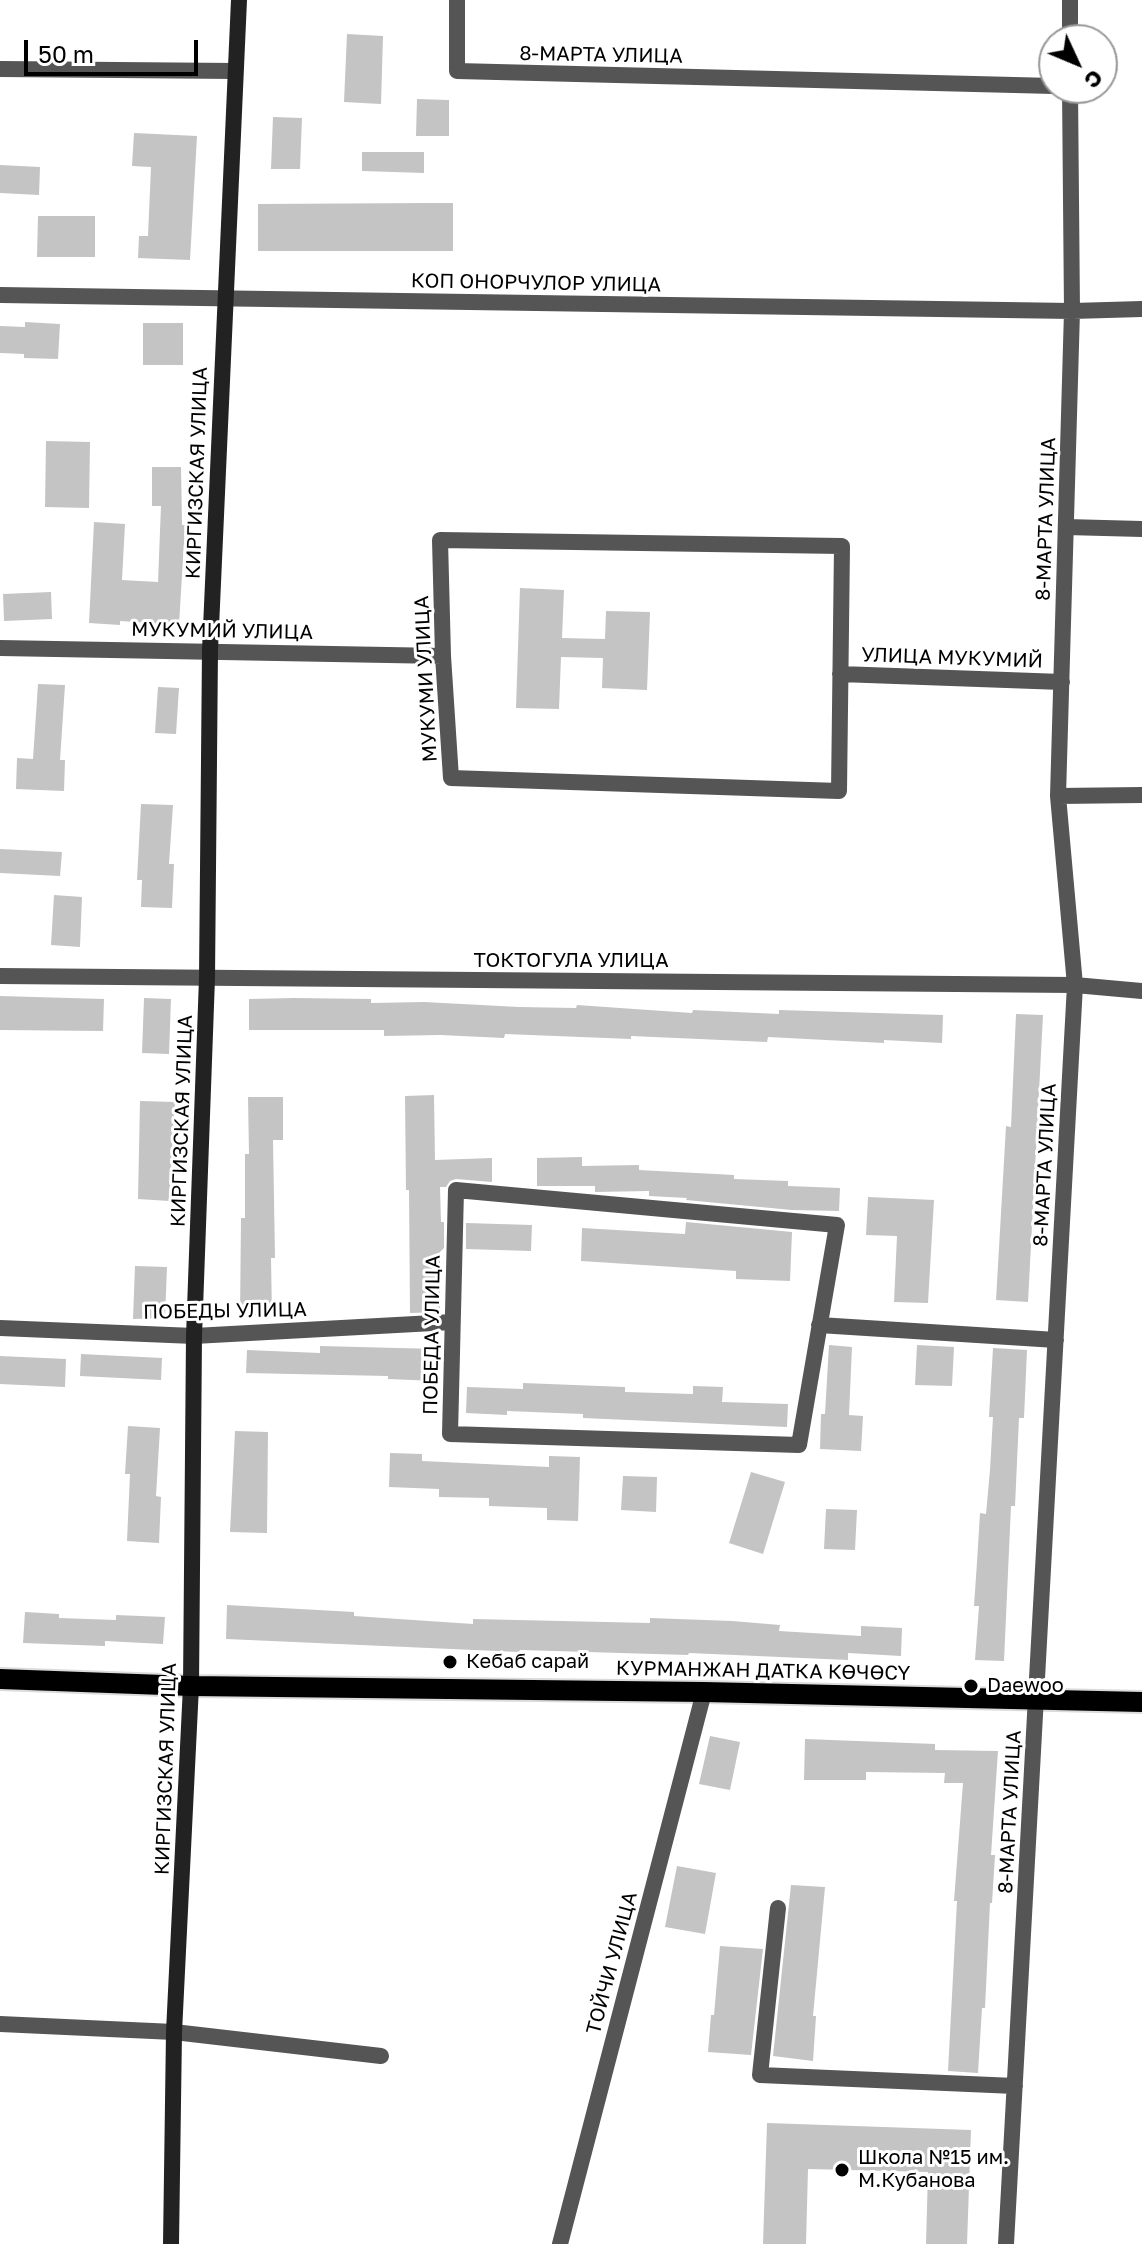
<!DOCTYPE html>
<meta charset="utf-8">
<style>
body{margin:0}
#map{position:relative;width:1142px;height:2244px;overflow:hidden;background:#fff;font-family:"Golos Text",sans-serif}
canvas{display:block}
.north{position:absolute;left:1038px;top:24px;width:80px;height:80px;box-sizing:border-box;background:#fff;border:2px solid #999;border-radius:50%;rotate:134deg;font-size:22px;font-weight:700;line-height:32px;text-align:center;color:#000}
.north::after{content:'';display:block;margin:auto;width:28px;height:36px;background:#000;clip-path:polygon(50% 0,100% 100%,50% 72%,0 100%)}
.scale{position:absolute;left:24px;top:40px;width:174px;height:36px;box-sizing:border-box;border:4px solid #000;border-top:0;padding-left:10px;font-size:24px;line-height:28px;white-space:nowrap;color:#000;-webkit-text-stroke:6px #fff;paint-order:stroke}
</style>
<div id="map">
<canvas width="1142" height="2244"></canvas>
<div class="north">С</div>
<div class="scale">50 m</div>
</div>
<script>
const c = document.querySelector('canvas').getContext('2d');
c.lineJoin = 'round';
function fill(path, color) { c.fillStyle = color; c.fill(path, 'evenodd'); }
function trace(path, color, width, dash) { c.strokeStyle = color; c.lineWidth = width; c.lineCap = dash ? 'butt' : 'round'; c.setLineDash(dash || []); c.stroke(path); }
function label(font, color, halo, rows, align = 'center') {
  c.font = font + ' "Golos Text",sans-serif'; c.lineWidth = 6; c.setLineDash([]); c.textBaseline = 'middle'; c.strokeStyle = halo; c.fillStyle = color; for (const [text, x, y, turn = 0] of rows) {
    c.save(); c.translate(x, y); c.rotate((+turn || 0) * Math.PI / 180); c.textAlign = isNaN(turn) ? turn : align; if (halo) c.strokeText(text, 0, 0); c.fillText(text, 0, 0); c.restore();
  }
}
fill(new Path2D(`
 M347,34L383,36L381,104L344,102Z
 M417,99L449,100V136H416Z
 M273,117L302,118L300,169H271Z
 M134,133L197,136L190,260L138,258L139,236H148L151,167L132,166Z
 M362,152H424V173L362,171Z
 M0,165L40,167L39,195L0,193Z
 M430,203H453V251H258V204Z
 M38,216H95V257H37Z
 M25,322L60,324L58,359L24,358V354L0,353V326L25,327Z
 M143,323H183V365H143Z
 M46,441L90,442L89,508L45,507Z
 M152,467H181L182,525H185L179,625L120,621V625L89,623L94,522L125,524L122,580L158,582L161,506H152Z
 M520,588L564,590L562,638L605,639L606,611L650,612L647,690L602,688L603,658L561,657L559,709L516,708Z
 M51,592L52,619L4,621L3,594Z
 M38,684L65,685L60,760H65L64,791L16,789L17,758L33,759Z
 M158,687L179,688L176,734L155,733Z
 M141,804L173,805L169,864H174L172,908L141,907L142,880H137Z
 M0,849L62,852L60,876L0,873Z
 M54,895L82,897L80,947L51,945Z
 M0,996L104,999L103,1031L0,1030Z
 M144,998L171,999L169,1054L142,1053Z
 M294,998L371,999V1003L424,1002L519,1007L576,1008L577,1005L692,1013L693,1010L779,1014V1010L943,1015L942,1043L884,1040V1043L768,1037L767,1042L631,1036V1039L505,1034L504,1038L440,1035L384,1036V1030H249V999Z
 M1016,1014L1043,1015L1028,1302L996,1300L1006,1126L1011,1127Z
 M434,1095L435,1160L492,1158V1182L456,1179L450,1181L446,1187H440L441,1222H444V1248L440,1252V1312L410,1313L409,1190H406L405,1096Z
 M248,1097H283V1140H273L275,1258H271L272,1315L240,1316L241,1218H245V1154H249Z
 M140,1101L175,1102L169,1201L138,1199Z
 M582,1157V1166L639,1165V1170L734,1175V1179L788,1181V1186L840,1188L839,1211L792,1210L686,1200L687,1198L649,1196V1191L595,1192V1186H537V1158Z
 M868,1197L934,1200L928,1303L894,1302L897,1236L866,1235Z
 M686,1222L792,1232L790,1281L736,1279V1271L581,1261L582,1228L685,1234Z
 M466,1223L532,1225L531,1251L466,1249Z
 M135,1266L167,1267L165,1318L133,1319Z
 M829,1345L852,1347L849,1415L863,1416L861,1451L820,1449L821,1414H825Z
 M917,1345L954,1347L952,1386L915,1385Z
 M320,1346L437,1349L435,1381L388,1379V1376L246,1373L247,1350L320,1353Z
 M993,1348L1027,1350L1024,1418H1019L1015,1506H1011L1004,1661L975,1660L979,1606H974L977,1562L980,1513L986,1514L990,1470L993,1417H989Z
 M81,1354L162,1358L161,1380L80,1376Z
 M0,1356L66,1359L65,1387L0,1384Z
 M523,1383L625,1387V1392L693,1394V1386L723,1387L722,1402L788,1404L787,1427L583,1418V1414L507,1411V1415L466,1413L467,1387L523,1389Z
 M128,1426L160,1428L156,1496L161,1497L159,1543L127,1541L130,1474H125Z
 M235,1431L268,1432L267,1533L230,1532Z
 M390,1453L422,1454V1461L549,1467V1456L580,1457L578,1521L547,1520V1508L489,1506V1498L439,1497V1489L389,1487Z
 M751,1472L785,1482L763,1554L729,1543Z
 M623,1476L657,1477L656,1512L621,1510Z
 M826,1509L857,1510L855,1550L824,1549Z
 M227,1605L354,1612V1616L473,1624V1619L650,1623V1618L732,1621L780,1625L779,1631L861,1636V1626L902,1628L901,1656L848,1653V1660L689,1653L688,1655L520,1650L519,1652L226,1639Z
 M25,1612L59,1614V1618L116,1620V1615L165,1617L163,1644L105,1641V1646L23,1643Z
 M710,1736L740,1742L730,1790L699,1784Z
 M805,1739L935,1744V1750L998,1751L991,1855H995L992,1903H990L985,2008H982L978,2073L948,2071L957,1901H954L963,1783H944L945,1773L866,1772V1780H804Z
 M677,1866L716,1873L705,1934L665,1927Z
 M791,1885L825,1887L813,2016H816L813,2061L773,2056Z
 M720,1946L763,1949L751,2055L708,2052L711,2015H714Z
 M767,2123L971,2130L967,2244H926L928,2172L808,2169L806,2244H763Z`), '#c4c4c4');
const primary = new Path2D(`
 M0,1679L191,1686L704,1692L1142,1702`);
trace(primary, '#dbdbdb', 24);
trace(new Path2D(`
 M457,0V71L1054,86
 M1070,0V40
 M0,69L235,71
 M0,295L1072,311L1142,309
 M1066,527L1142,529
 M440,540L842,546L839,791L451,778L443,656Z
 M0,648L443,656
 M840,674L1062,682
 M1058,796L1142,795
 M0,976L1075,985L1142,991
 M456,1190L837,1225L799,1445L450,1434Z
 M819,1325L1056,1340
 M0,1328L194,1336L452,1322
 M778,1908L760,2075L1015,2086
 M0,2024L174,2032L381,2056
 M560,2244L704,1692
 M1006,2244L1075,985L1058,796L1072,311L1070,88`), '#555', 16);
trace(new Path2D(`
 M171,2244L174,2032L191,1686L194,1336L207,978L210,650L239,0`), '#222', 16);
trace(primary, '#000', 20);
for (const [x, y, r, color] of [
 [450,1662,8,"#000"],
 [971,1686,8,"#000"],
 [842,2170,8,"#000"]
]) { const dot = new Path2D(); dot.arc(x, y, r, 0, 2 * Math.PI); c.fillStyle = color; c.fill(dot); trace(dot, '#fff', 3); }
label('20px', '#000', '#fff', [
 ["8-МАРТА УЛИЦА",601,55,1],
 ["КОП ОНОРЧУЛОР УЛИЦА",536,283,1],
 ["КИРГИЗСКАЯ УЛИЦА",197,473,-88],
 ["8-МАРТА УЛИЦА",1046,519,-88],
 ["МУКУМИЙ УЛИЦА",222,631,1],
 ["УЛИЦА МУКУМИЙ",952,658,2],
 ["МУКУМИ УЛИЦА",426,679,-93],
 ["ТОКТОГУЛА УЛИЦА",571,961],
 ["КИРГИЗСКАЯ УЛИЦА",182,1121,-88],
 ["8-МАРТА УЛИЦА",1045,1165,-87],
 ["ПОБЕДЫ УЛИЦА",225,1311,-1],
 ["ПОБЕДА УЛИЦА",432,1335,-89],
 ["КУРМАНЖАН ДАТКА КӨЧӨСҮ",763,1671,1],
 ["КИРГИЗСКАЯ УЛИЦА",166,1769,-88],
 ["8-МАРТА УЛИЦА",1010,1812,-87],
 ["ТОЙЧИ УЛИЦА",612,1963,-75]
]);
label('20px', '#000', '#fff', [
 ["Кебаб сарай",466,1662],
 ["Daewoo",987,1686],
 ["Школа №15 им.",858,2158],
 ["М.Кубанова",858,2181]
], 'left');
</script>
